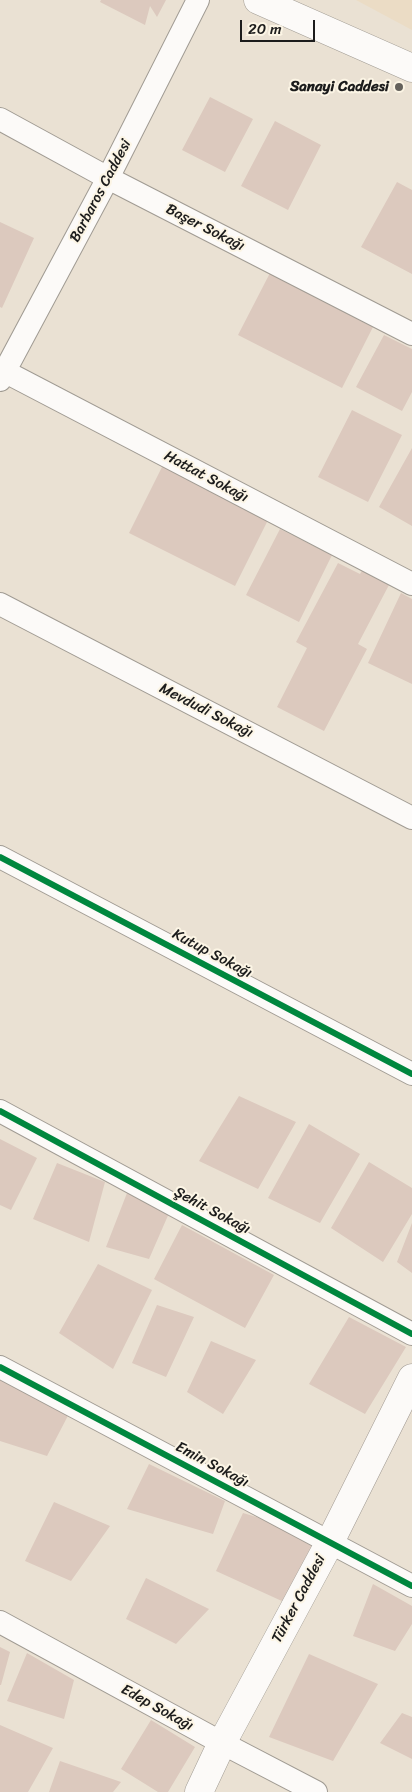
<!DOCTYPE html>
<meta charset="utf-8">
<style>
body{margin:0}
#map{position:relative;width:412px;height:1792px;overflow:hidden;background:#eae1d3;font-family:Sriracha,sans-serif}
canvas{display:block}
.scale{position:absolute;left:240px;top:20px;width:75px;height:22px;box-sizing:border-box;border:2px solid #1c1c1c;border-top:0;padding-left:6px;font-size:15px;line-height:18px;white-space:nowrap;color:#1c1c1c;-webkit-text-stroke:4px #fcf5e5;paint-order:stroke}
</style>
<div id="map">
<canvas width="412" height="1792"></canvas>
<div class="scale">20 m</div>
</div>
<script>
const c = document.querySelector('canvas').getContext('2d');
c.lineJoin = 'round';
function fill(path, color) { c.fillStyle = color; c.fill(path, 'evenodd'); }
function trace(path, color, width, dash) { c.strokeStyle = color; c.lineWidth = width; c.lineCap = dash ? 'butt' : 'round'; c.setLineDash(dash || []); c.stroke(path); }
function label(font, color, halo, rows, align = 'center') {
  c.font = font + ' Sriracha,sans-serif'; c.lineWidth = 4; c.setLineDash([]); c.textBaseline = 'middle'; c.strokeStyle = halo; c.fillStyle = color; for (const [text, x, y, turn = 0] of rows) {
    c.save(); c.translate(x, y); c.rotate((+turn || 0) * Math.PI / 180); c.textAlign = isNaN(turn) ? turn : align; if (halo) c.strokeText(text, 0, 0); c.fillText(text, 0, 0); c.restore();
  }
}
fill(new Path2D(`
 M356,0H412V30Z`), '#ebdcc5');
fill(new Path2D(`
 M101,0H166L157,17L150,6L145,25L100,2Z
 M210,97L253,119L225,172L182,150Z
 M275,121L321,145L288,210L241,186Z
 M397,182L412,190V274L361,247Z
 M0,222L34,238L2,308L0,307Z
 M270,273L373,327L342,388L238,335Z
 M384,335L412,349V392L402,411L356,387Z
 M352,410L402,435L368,502L318,477Z
 M412,448V526L379,507Z
 M163,465L269,518L235,586L129,533Z
 M280,529L332,555L299,622L246,595Z
 M338,563L360,574L363,569L390,583L358,644L367,649L324,731L277,707L307,648L296,642Z
 M401,593L412,599V684L368,663Z
 M239,1096L296,1122L258,1189L199,1161Z
 M309,1124L360,1154L320,1223L268,1198Z
 M0,1139L37,1158L11,1210L0,1205Z
 M369,1162L412,1188V1214L383,1262L331,1228Z
 M57,1163L105,1182L89,1242L33,1219Z
 M127,1193L173,1204L149,1259L106,1247Z
 M412,1223V1273L397,1262Z
 M182,1225L274,1275L245,1328L154,1279Z
 M98,1264L152,1290L113,1369L59,1333Z
 M157,1305L194,1317L166,1377L132,1363Z
 M349,1317L406,1347L365,1414L309,1384Z
 M211,1341L256,1360L223,1414L187,1392Z
 M0,1379L73,1406L47,1456L0,1441Z
 M149,1464L225,1501L213,1534L127,1509Z
 M54,1502L110,1526L71,1581L25,1561Z
 M243,1513L317,1535L295,1607L216,1571Z
 M146,1578L209,1609L176,1644L126,1619Z
 M373,1584L412,1606V1624L395,1651L353,1636Z
 M0,1647L10,1652L1,1685H0Z
 M27,1653L74,1680L64,1719L7,1701Z
 M309,1654L378,1684L333,1761L269,1737Z
 M402,1713L412,1717V1759L380,1743Z
 M151,1720L195,1747L168,1792H158L121,1769Z
 M0,1725L53,1748L28,1792H0Z
 M60,1761L121,1782L113,1792H49Z`), '#dcc9be');
const minor = new Path2D(`
 M0,119L108,178L412,334
 M0,369L412,584
 M0,380L108,178L198,0
 M0,604L412,818
 M0,857L412,1074
 M0,1111L412,1334
 M0,1367L412,1586
 M0,1622L222,1743L316,1792`);
const tertiary = new Path2D(`
 M199,1792L222,1743L330,1542L412,1378`);
const primary = new Path2D(`
 M258,0L412,68`);
trace(minor, '#a09b93', 24);
trace(tertiary, '#a09b93', 29);
trace(primary, '#a09b93', 29);
trace(minor, '#fcfaf8', 22);
trace(tertiary, '#fcfaf8', 28);
trace(primary, '#fcfaf8', 28);
trace(new Path2D(`
 M0,857L412,1074
 M0,1111L412,1334
 M0,1367L412,1586`), '#00873e', 6);
for (const [x, y, r, color] of [
 [399,87,5,"#64615c"]
]) { const dot = new Path2D(); dot.arc(x, y, r, 0, 2 * Math.PI); c.fillStyle = color; c.fill(dot); trace(dot, '#fcf5e5', 2); }
label('bold 15px', '#1c1c1c', '#fcf5e5', [
 ["Sanayi Caddesi",389,87]
], 'right');
label('15px', '#1c1c1c', '#fcf5e5', [
 ["Barbaros Caddesi",101,191,-62],
 ["Başer Sokağı",205,228,27],
 ["Hattat Sokağı",206,477,28],
 ["Mevdudi Sokağı",206,711,27],
 ["Kutup Sokağı",212,954,28],
 ["Şehit Sokağı",212,1211,28],
 ["Emin Sokağı",212,1465,28],
 ["Türker Caddesi",299,1599,-62],
 ["Edep Sokağı",157,1708,29]
]);
</script>
